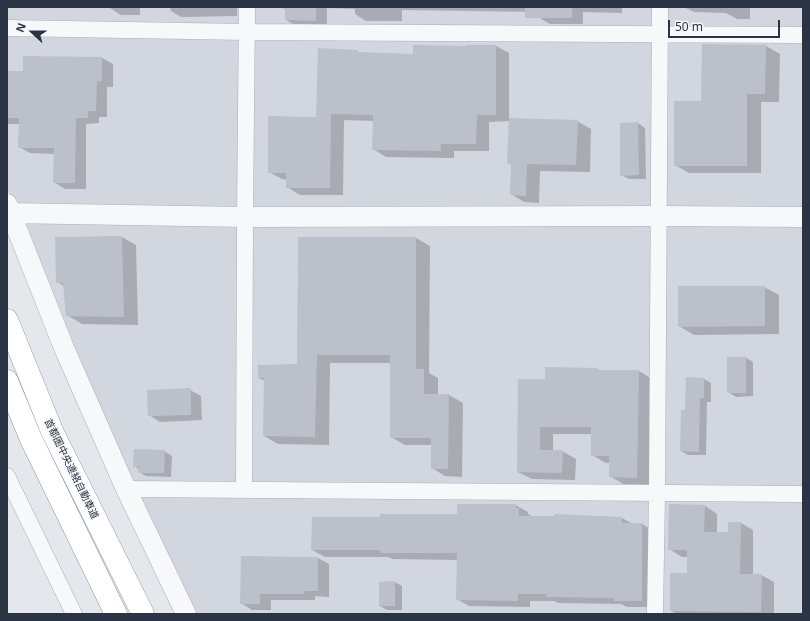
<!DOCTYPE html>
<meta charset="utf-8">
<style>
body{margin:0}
#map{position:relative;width:810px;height:621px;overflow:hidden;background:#e4e7ec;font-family:"Noto Sans",sans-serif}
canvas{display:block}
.frame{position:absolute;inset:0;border:8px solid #2b3445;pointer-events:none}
.north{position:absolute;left:12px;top:12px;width:40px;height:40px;-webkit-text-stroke:3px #f4f6f9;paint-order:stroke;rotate:291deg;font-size:11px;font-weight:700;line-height:16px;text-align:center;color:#2b3445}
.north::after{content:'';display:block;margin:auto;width:14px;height:18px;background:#2b3445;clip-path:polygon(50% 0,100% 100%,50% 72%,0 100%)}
.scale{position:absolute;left:668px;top:20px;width:112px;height:18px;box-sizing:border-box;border:2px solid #2b3445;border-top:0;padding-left:5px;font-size:12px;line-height:14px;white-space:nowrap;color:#2b3445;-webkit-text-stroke:3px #f4f6f9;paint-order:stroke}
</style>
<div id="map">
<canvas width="810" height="621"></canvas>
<div class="frame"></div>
<div class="north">N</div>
<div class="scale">50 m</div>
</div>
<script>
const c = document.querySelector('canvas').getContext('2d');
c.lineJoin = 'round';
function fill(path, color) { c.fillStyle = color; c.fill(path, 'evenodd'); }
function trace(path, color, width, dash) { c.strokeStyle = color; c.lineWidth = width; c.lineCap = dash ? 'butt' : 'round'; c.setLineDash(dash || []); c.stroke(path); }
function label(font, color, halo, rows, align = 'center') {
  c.font = font + ' "Noto Sans","Noto Sans JP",sans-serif'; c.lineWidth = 3; c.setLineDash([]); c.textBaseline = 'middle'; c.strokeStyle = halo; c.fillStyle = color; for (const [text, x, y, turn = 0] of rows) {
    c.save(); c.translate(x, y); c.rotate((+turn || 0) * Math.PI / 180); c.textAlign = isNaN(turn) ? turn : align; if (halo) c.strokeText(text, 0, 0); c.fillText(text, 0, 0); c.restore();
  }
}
fill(new Path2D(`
 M7,7H803V614H192L115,448L12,201L7,186Z`), '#d2d6de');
fill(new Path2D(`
 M65,7H96V8Z
 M110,7H140V15H121L110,8Z
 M170,7H237V16L181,17L171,11Z
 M282,7H622V13L583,12V24H550L538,17L539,12L402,10V21H366L355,14V9L327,8V26H297L286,20V10Z
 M684,7H750V19H737L726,13L694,12Z
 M467,46H496L509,53V119L577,121L591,129L590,172L540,171L539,203L524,202L511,194L512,165L508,163L510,121L489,122V151H454V158L386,157L373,149L374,121L344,120L343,195H300L287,187V180L282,179L269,172L317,118L357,51L361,53L414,55L467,47Z
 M766,46L780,54L779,102H761V173H689L675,165L702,102Z
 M102,58L113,64V87H107V117H99V123L86,124V189H65L54,182L55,154L30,153L19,147L20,124H7V72H24Z
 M638,123L645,128L646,179H629L621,175Z
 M122,237L136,245L138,325L82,324L67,315L64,286L57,282Z
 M416,238L430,246L429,373L438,378V395H449L463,403L462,477L445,476L432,468V445H405L391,437V363H330L329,445L278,444L264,436L265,381L259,378L298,365Z
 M764,287L779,295V334L694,335L679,326Z
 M746,358L753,362V396L736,397L728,392Z
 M546,368L598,369L602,371H639L652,379L650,485L623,484L610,476V463H606L592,455V434H553V451H562L576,459L575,480L532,479L518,472L546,380Z
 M704,379L711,383V402H707L706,455H688L681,451L686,411Z
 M190,390L201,396L202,420L160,422L149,415Z
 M164,451L172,456L171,477L146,476L139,472V469L134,466Z
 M515,505L528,512V514L531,516L622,518L633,524H642L654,531V607H627L621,604L559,603L554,601H530V607L469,606L457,599L458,560L393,559L388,557H325L312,550L381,518L458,515Z
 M705,506L717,514V533L729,534L741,523L753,530V575H761L774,582V614H677L671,611L688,574V557H682L669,549Z
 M318,558L329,564V597L315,596V600H271V610H252L241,603Z
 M395,582L402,586V610H387L380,606Z`), '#0003');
fill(new Path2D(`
 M285,7H316V21L285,20Z
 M525,7H572V18H525Z
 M702,44L766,45L765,94H747V166H674V101H701Z
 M413,45L466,46V45H496V115H477L476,144H441V151L372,150L373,115L331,114L330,188H286V173H268V116L316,117L318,48L358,50V52L413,54Z
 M23,56L102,57V81H97L96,111H88V118H76L75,183H53L54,148H18L19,118H7V71H23Z
 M509,118L578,120L576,165L527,164L526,196L510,195L511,164L507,163Z
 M638,122L639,175L620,176V123Z
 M122,236L124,317L66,316L63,283H56L55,237Z
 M298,237H416V369H424V394H449L448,469H431V438H390V355H317L315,437L263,436L264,378H258V365L297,364Z
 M678,286H765V326L678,327Z
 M727,357H746V393H727Z
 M545,367L598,368V370H639L637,478L609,477V456H591V427H540V450H563L562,473L517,472L518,379H545Z
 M686,377L704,378V398H700L699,452L680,451L681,410H685Z
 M191,388V415L148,416L147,390Z
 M134,449L165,450L164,473H138L139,467H133Z
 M457,504H516V508H519V516H554V514L622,517V523H642V601H614V598L546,597V594H518V601L456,600L457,553H380V550H311L312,517H380V514H457Z
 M669,504L705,505L704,532H728V522H741L740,574H762L761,612L670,611V573H687V550H668Z
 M241,556L318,557V591H304V594H260V604H240Z
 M395,581V606H379V582Z`), '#bbc0ca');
const minor = new Path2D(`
 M7,28L247,32L803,35
 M7,476L74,614
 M126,489L803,494
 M244,490L245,217L247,7
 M655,614L657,493L660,7`);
const tertiary = new Path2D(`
 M7,204L64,348L126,489L186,614
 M7,213L245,217L659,216L803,217`);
const motorway = new Path2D(`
 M7,320L52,431L143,614
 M7,381L31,439L116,614`);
trace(minor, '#a9aeb7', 17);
trace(tertiary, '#a9aeb7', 21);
trace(motorway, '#8b94a3', 23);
trace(minor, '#f7f8fa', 16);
trace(tertiary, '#f7f8fa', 20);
trace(motorway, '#fff', 22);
label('10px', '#2b3445', '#f4f6f9', [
 ["首都圏中央連絡自動車道",71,469,64]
]);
</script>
